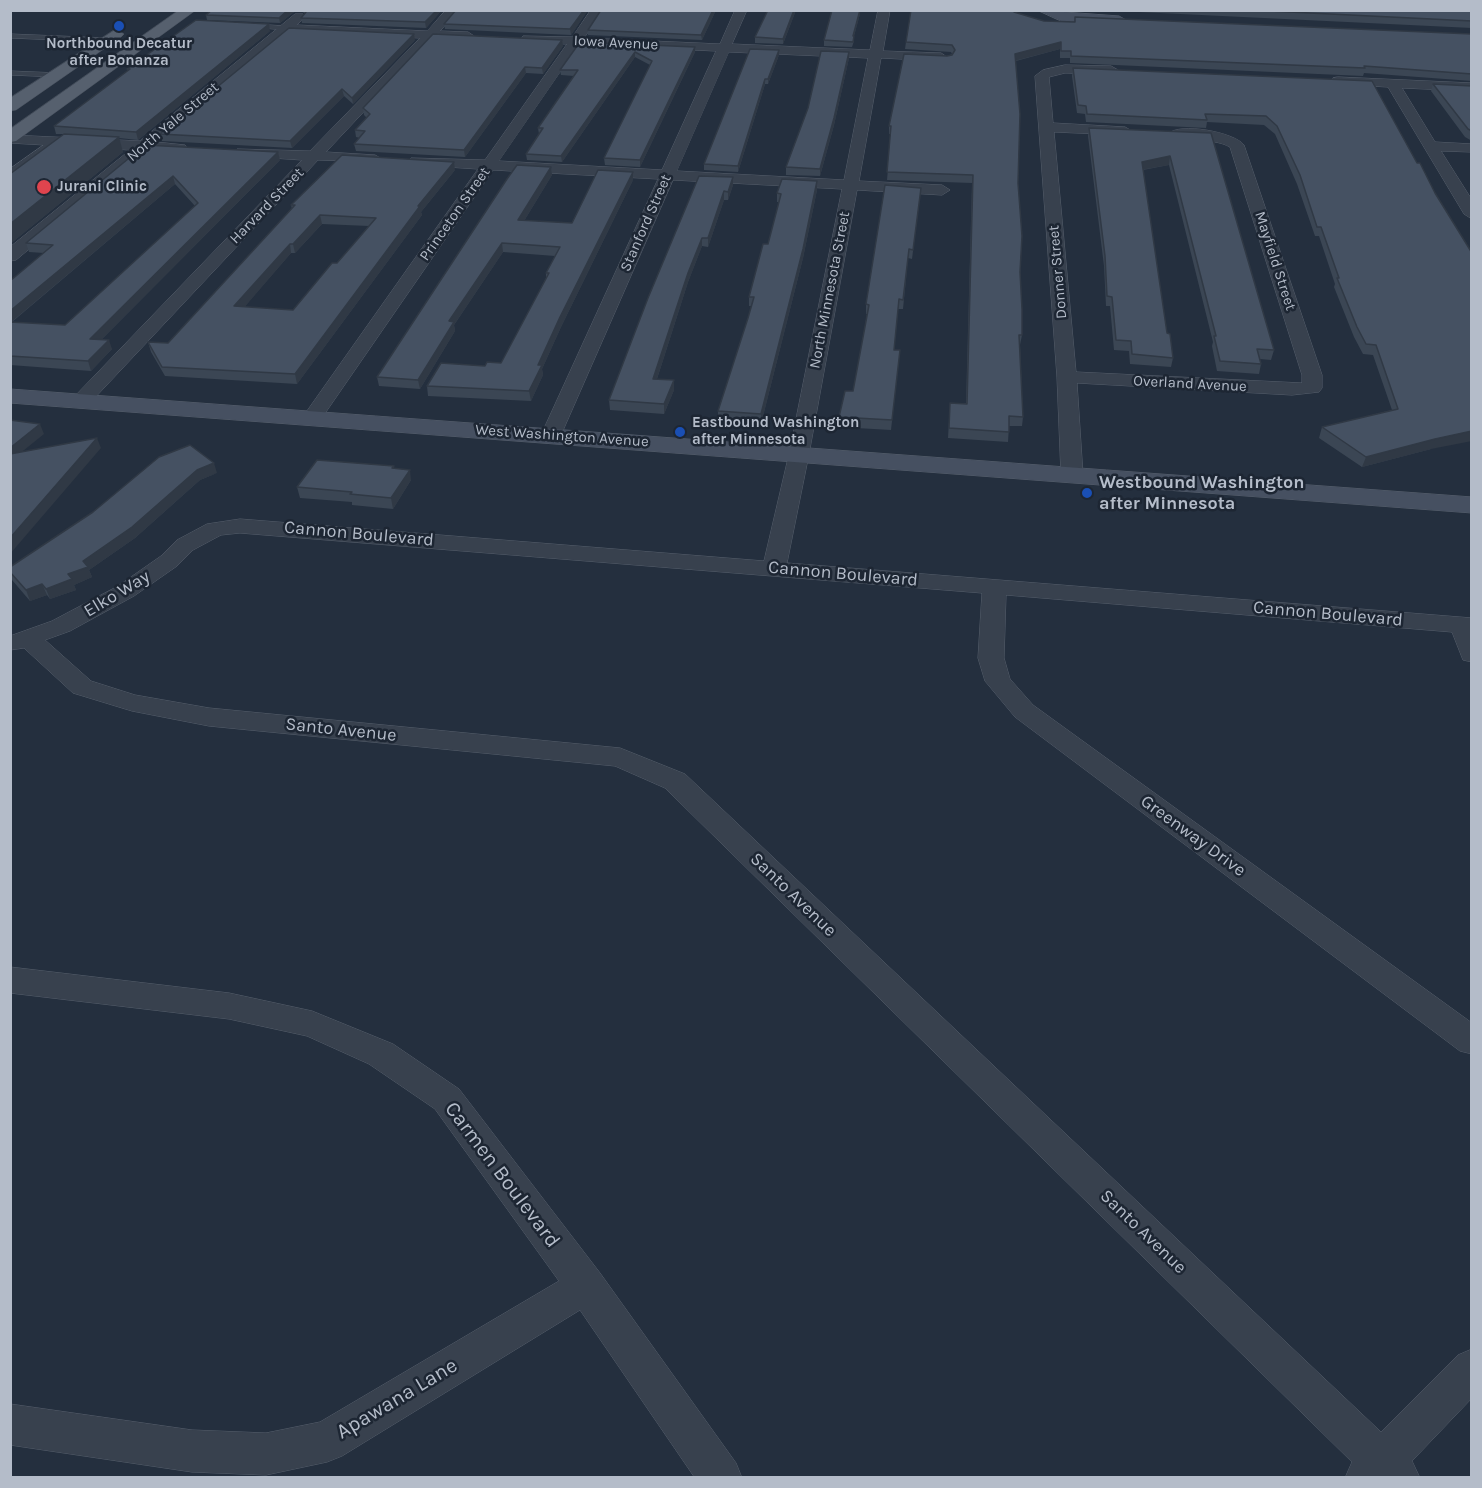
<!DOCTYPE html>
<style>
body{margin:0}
#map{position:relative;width:1482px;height:1488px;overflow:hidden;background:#242f3e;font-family:Karla,sans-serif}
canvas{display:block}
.frame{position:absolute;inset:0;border:12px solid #b4bcc9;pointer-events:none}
</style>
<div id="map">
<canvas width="1482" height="1488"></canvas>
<div class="frame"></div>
</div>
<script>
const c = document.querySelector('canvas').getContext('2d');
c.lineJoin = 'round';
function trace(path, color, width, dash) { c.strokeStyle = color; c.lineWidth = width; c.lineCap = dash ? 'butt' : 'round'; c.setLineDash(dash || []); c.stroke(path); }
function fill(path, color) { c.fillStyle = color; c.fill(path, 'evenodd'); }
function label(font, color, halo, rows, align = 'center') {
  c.font = font + ' Karla,sans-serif'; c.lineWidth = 5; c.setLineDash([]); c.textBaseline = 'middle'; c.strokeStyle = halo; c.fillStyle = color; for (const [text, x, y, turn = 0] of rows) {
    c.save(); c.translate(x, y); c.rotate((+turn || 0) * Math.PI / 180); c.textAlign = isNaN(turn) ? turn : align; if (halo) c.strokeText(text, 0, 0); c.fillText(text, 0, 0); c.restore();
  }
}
const lane = new Path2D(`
 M252,24L286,26L289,28L286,30L250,27Z
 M10,34L107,38L110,40L107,42L10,38Z
 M10,71L58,73L61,75L58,77L10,75Z
 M48,142L55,144L10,175V169Z`);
const street = new Path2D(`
 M446,10H459L440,31L468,32L474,36L472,39L433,38L326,152L375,155L382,159L380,162L318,160L88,405H74L71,401L74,397L302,160L242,156L235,152L237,149L310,151L420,38L289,32L156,142L185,145L187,148L185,151H146L16,260L10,261V247L130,150L10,143V135L140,141L295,14H303L305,17L297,25L427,31Z
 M591,10H603L584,38L720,44L735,10H747L732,44L870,50L878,10H890L883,51L941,53L947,57L941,61L881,58L859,181L942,185L950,190L942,195L857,190L809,454L787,563L1472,618V662L1463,660L1452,632L1006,595L1004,658L1010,679L1033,705L1472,1023V1054L1460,1051L1015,717L985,681L978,658L982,593L240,533L221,535L193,550L177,566L134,596L70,631L45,640L91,681L135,695L209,708L620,748L685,774L1381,1432L1458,1355L1472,1349V1398L1412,1461L1420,1478H1345L1352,1462L665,788L615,766L209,726L132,711L73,693L24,648L10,650V636L52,621L118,586L161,556L177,540L207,524L240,519L764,561L789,454L842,189L673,180L561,435L558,439L551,441L544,439L541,435L658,179L493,170L319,422H305L302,418L478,169L416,165L411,164L409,161L411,158L485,160L567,44L527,43L521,39L523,36L572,37ZM579,45L716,51L662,170L499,161ZM729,52L868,58L844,180L677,171Z
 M1065,65L1111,66L1118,70L1111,74L1065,73L1049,77L1053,123L1125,127L1132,131L1125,135L1054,132L1076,372L1302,383V375L1230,147C1213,137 1176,142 1168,134C1179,122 1234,132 1244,145L1322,375V388L1319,392L1292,395L1077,383L1083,475L1080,480L1072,481L1064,480L1061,475L1057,377L1035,76L1043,70Z
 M1338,77L1472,83V91L1402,88L1435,142L1472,144V152L1441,151L1472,200V219L1464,214L1388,87L1333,84L1331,81L1333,78Z
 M10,967L229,993L312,1011L393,1044L459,1089L600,1273L736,1463L742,1478H695L580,1310L342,1456L327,1462L266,1475L192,1472L10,1445V1404L192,1430L266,1433L320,1422L559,1281L435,1109L369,1064L307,1036L229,1019L10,993Z`);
const secondary = new Path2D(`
 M1037,10L1119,16L1126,20L1119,24L1061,21Z
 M10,389L1472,497V513L10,403Z`);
const primary = new Path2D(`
 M179,10H196L16,141L10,142V129Z
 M116,29L124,34L121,37L16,110L10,111V98Z`);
trace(lane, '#565f6c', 1);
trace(street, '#565f6c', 1);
trace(secondary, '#565f6c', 1);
trace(primary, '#414a57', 1);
fill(lane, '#38414e');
fill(street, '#38414e');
fill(secondary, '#465061');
fill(primary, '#56606e');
fill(new Path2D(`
 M212,10H442L426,28L302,23L301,18L305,14L303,12H294L280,23L207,20L206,15Z
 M456,10H588L571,35L445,29L444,24Z
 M601,10H716L702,40L588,35V30Z
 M768,10H796L783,44L755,43V37Z
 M1097,10H1472V28Z
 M1014,12L1044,21L1074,22L1075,17L1472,34V81L1364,73L1363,76L1070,63V58H1060V49L1016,61L1018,183L1022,335L1020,345L1023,417L1022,426H1009L1008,442L948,438L950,403H966L972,183L887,180L891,134H889V126L947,56L952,54L951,52L905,49L906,42Z
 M860,14L854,36V41L852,47L824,46V40Z
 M270,31L138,140L119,138L123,152L10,244V174L64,134H56L54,126L128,71L127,69Z
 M415,40L353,104L344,96L292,148L162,141L160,134Z
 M580,42L695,52L640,167L605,165L604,158L650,65L635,57L562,162L527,160L526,154L539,134L538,128L574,76L561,75L560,70Z
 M563,46L543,74L526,73L465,157L356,151L354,144L360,138L356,137L355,130L367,118L364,115L363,108Z
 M779,55L768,84H765L738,172L704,170V164Z
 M849,58L834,125L820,176L786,175V167Z
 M1073,68L1372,81L1431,449L1362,467L1319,438L1322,427L1392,410L1373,355L1363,354L1354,337L1334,287L1335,284L1319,236H1315L1297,184L1275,134L1264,125L1207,122L1206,128L1086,122L1085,114L1077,113L1072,76Z
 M1433,84L1472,86V141L1465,137L1431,91Z
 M1089,128L1211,133L1274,350L1271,360L1260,359L1261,364L1259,374L1217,371L1212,346L1213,342L1169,165L1143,170L1167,333L1173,358L1171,367L1130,364L1129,351L1114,350L1110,306H1106L1104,266L1088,136Z
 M145,145L280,160L102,339L112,349L91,371L10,365V281L44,253L29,252L26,243ZM175,184L195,206L65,325L12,322Z
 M551,167L552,175L524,221L572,223L633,180L561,327L542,369L543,375L531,401L428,396L427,386L485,366L501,363L546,278V273L555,256L503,252L454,325L455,331L420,389L379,386L377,377Z
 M455,170L421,212L422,215L297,384L165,376L151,352L148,342L168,343L292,209L291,205ZM322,224L369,226L337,263L293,310L244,307L291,253H295Z
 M699,176L733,185L728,200H724L708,247L702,246L688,282L657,379L674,380V390L664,414L610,410L609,400Z
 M921,188L912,259L908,258L903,309H898L894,350H900L891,430L839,427V417L853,391L867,314H866V304Z
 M817,190L803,258L761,424L718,422V411L748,318L751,306H749V297L768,244L779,202H777V193Z
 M394,466V468L411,480L393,509L352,505V502L300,498L297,487Z
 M217,473L200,480L135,538L89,570L92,577L74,585L76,590L50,599L47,595L30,601L12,580L10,576V567L93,512Z`), '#3b4654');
fill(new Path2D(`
 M288,10H293L294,12L280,23L279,18Z
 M437,10H442L426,28L425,22Z
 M584,10H588L571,35L570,29Z
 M713,10H716L702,40L701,35Z
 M794,10H796L783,44V39Z
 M860,10V14L852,41L853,36Z
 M269,24L270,31L138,140L136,132Z
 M414,34L415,40L353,104L352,98Z
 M562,40L563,46L543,74L542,68Z
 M1061,42L1060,49L1014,61L1015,54Z
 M695,47V52L640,167V160Z
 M779,50V55L768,84V79Z
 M635,52V57L562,162L561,156Z
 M849,52V58L834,125L820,176V169Z
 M525,67L526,73L465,157L464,150Z
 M765,79V84L738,172V166Z
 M342,89L344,96L292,148L290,141Z
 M119,137L123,152L10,244V224Z
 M278,152L280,160L93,348L90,339Z
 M1170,156L1169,165L1140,170L1142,162Z
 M454,162L455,170L421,212L422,215L297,384L295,374L418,206Z
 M551,167L552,175L519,229L518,220Z
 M633,172V180L561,327L542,369L543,375L531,401L529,391L538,365L560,317Z
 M173,176L175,184L10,323V311Z
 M733,177V185L728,200V192Z
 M817,181V190L803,258L761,424V414Z
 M724,191V200L708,247V238Z
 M320,215L322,224L295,253L293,244Z
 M702,238V246L688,282L654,388L653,379L688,273Z
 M502,243L503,252L454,325L455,331L420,389L418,380L449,321Z
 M290,244L291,253L237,316L234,306Z
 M109,340L112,349L91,371L88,361Z
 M674,380V390L664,414V404Z
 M40,424L44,434L13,459L10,452V448Z
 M1472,431V441L1431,449L1362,467L1366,457L1435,439Z
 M97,438L101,448L10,554V538Z
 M214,463L217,473L200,480L135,538L89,570L92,577L74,585L76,590L50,599L46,589L68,574L83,561L197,470Z
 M410,470L411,480L393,509L391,498Z
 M42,584L47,595L30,601L26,590Z`), '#303945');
const building = new Path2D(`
 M212,10H288L279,18L206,15Z
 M305,10H437L425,22L301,18L306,12Z
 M456,10H584L570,29L444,24Z
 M601,10H713L701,35L588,30Z
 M768,10H794L783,39L755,37Z
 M832,10H860L853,36H854L853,42L824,40Z
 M911,10H1014V12L1044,21L1075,22V17L1472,34V74L1364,66L1365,68L1071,56V51H1061V42L1015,54L1020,114L1018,183L1022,236L1020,272L1022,309V335H1019L1023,417L1009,416V432L949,428L950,403L967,404L973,175L887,172L891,126H889L904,54L947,56L952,55L955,50L952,45L906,42Z
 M1249,10H1472V21Z
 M196,20L269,24L136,132L54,126L130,69H127Z
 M289,28L414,34L352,98L342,89L290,141L160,134Z
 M433,34L562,40L542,68L525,67L464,150L354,144L365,131L355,130L370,114L363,108Z
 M580,42L695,47L640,160L604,158L652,61L635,52L561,156L526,154L543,128H538L578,70H560Z
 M750,49L779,50L768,79H765L738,166L704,164Z
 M821,51L849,52L834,118L820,169L786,167L808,108Z
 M1073,68L1372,81L1417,163H1420L1435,193L1472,253V431L1435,439L1366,457L1322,427L1398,409L1376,345L1366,344L1357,327L1337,278H1339L1321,227H1317L1300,175L1277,126L1266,116L1205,114L1207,120L1087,114L1086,106L1078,105Z
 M1433,84L1472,86V131L1468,129Z
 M1089,128L1211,133L1274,350L1257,349L1261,364L1220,361L1214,336H1216L1170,156L1142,162L1167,333L1170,334L1173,358L1132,354L1131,341L1116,340L1112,297L1107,296L1105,256Z
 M64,134L119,137L10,224V174Z
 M145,145L278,152L90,339L109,340L88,361L10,356V322L65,325L198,203L173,176L10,311V281L53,245L26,243Z
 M342,155L454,162L418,206H420L295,374L162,367L148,342L168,343L295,205H291ZM320,215L376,218L337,263H332L293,310L234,306L290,244H293Z
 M517,165L551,167L518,220L572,223L598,170L633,172L560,317L538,365H542L529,391L427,386L441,363L485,366L487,362L501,363L549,273H546L560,247L502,243L449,321L454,322L418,380L377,377L507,179Z
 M699,176L733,177L728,192L724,191L708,238H702L688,273L653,379L674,380L664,404L609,400L648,298Z
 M782,179L817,181L803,249L761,414L718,411L748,318L754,297H749L763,244H768L781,194L777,193Z
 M885,185L921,188L913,250L909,249L903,300L899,299L894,350H900L892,420L839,417L845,391H853L869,305L866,304Z
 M10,420L40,424L10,448Z
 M97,438L10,538V454Z
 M190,445L214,463L197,470L132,527L83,561L88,567L68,574L72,579L46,589L42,584L26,590L10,572V567L93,512L159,457Z
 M317,460L394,466L392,468L410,470L391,498L350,494L352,492L297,487Z`);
fill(building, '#455162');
trace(building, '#303945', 1.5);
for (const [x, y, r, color] of [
 [119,26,6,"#1a4fb4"],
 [44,187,8,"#e0444e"],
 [680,432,6,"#1a4fb4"],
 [1087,493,6,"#1a4fb4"]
]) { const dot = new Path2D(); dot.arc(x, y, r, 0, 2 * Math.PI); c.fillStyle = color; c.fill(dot); trace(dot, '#1d2633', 2); }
label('15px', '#b4bcc9', '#1d2633', [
 ["Iowa Avenue",616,43,3],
 ["North Yale Street",173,122,-40],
 ["Harvard Street",267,206,-46],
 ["Princeton Street",455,214,-55],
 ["Stanford Street",646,223,-66],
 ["Mayfield Street",1275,261,72],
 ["Donner Street",1058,272,-95],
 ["North Minnesota Street",830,290,-79],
 ["Overland Avenue",1190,384,3],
 ["West Washington Avenue",562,436,4]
]);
label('bold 15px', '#b4bcc9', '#1d2633', [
 ["Northbound Decatur",119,44,"center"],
 ["after Bonanza",119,61,"center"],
 ["Jurani Clinic",57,187],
 ["Eastbound Washington",692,423],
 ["after Minnesota",692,440]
], 'left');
label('bold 18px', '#b4bcc9', '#1d2633', [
 ["Westbound Washington",1099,483],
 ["after Minnesota",1099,504]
], 'left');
label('18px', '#b4bcc9', '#1d2633', [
 ["Cannon Boulevard",359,534,5],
 ["Cannon Boulevard",843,574,5],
 ["Elko Way",117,594,-31],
 ["Cannon Boulevard",1328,614,5],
 ["Santo Avenue",341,730,6],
 ["Greenway Drive",1193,836,36],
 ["Santo Avenue",793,895,44],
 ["Santo Avenue",1143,1232,44]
]);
label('21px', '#b4bcc9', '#1d2633', [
 ["Carmen Boulevard",502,1175,53],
 ["Apawana Lane",397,1399,-31]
]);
</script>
